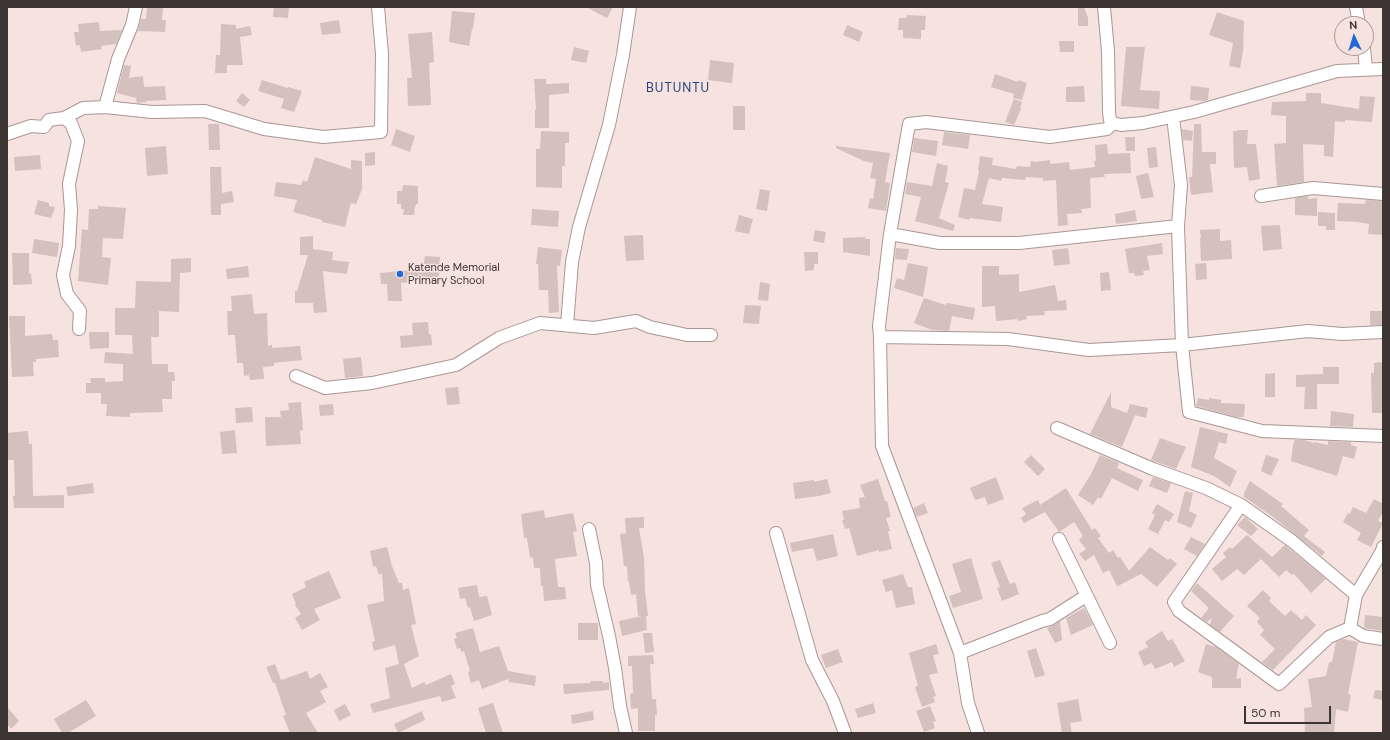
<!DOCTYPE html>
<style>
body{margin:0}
#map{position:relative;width:1390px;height:740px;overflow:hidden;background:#f6e2df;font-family:"DM Sans",sans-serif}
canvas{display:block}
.frame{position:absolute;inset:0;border:8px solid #3d3534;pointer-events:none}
.north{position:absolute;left:1334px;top:16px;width:40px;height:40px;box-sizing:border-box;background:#f6e2df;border:1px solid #ac9d9b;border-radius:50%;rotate:356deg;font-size:11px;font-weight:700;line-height:16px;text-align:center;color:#3d3534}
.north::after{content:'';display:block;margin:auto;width:14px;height:18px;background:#2668d4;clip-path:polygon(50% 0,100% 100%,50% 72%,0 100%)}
.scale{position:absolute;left:1244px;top:706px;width:87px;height:18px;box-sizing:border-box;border:2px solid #3d3534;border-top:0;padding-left:5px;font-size:12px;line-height:14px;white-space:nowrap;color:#3d3534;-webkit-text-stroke:3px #f6e2df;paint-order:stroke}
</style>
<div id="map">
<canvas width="1390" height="740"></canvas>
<div class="frame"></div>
<div class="north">N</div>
<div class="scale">50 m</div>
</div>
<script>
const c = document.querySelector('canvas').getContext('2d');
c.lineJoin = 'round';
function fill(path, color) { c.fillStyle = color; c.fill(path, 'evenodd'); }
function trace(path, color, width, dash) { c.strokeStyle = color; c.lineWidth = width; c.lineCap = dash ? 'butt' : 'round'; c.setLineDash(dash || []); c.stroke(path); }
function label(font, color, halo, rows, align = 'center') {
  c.font = font + ' "DM Sans",sans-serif'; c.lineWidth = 3; c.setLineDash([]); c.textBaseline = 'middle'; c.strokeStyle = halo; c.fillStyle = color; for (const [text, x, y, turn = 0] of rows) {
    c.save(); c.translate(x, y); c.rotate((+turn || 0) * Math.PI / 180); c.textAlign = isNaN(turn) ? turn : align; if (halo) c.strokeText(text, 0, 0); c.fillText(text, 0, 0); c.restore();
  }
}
fill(new Path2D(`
 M147,7H163L162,20H166L165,32L138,31L141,19H146Z
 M274,7H289L288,18L273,17Z
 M586,7H613L607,18Z
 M1078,7H1084L1088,18V26H1078Z
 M452,11L475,13L473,29H472L469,46L449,42Z
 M1217,12L1244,21L1243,52L1240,68L1229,66L1233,43L1209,35Z
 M907,15L926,16L925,30H921V39L903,38V30H898L899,18H906Z
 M339,20L341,33L322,35L320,23Z
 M99,22L100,31L122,30L116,44L101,46L102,49L81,52L80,45L76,46L74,32H79L78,24Z
 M221,24L236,25V29L250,26L252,35L240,37L243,65H227V73H215L216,55H220Z
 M847,25L863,32L859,42L843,35Z
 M432,32L434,62L429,63L431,105L408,106L407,78H412L408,34Z
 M1059,41H1074V52H1060Z
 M574,47L589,51L586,63L571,60Z
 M1126,47H1145L1140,90L1160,91L1159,109L1121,106Z
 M710,60L734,63L732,83L708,80Z
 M124,65L131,66L129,78L143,76L144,87L165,86L166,100L146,101V102L137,103L136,98L117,93Z
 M995,74L1018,82V80L1027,83L1022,100L1013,98L1014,94L991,87Z
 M534,79H546V84L569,83V93L549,95V128H535V110H536Z
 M262,80L288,88V87L302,91L294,112L281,108L284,99L258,91Z
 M1084,86L1085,102H1066V87Z
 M1191,86L1209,88L1208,100L1204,101L1190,100Z
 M242,93L250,100L244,107L236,101Z
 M1306,93H1321V103L1359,109L1360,96L1375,97L1372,122L1345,120V122L1335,121L1333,157L1324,156V145L1303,144L1304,182L1277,186L1274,144L1286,143V116L1271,115L1272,102L1306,101Z
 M1014,99L1022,102L1020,108L1021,109L1014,125L1005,122Z
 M733,106H745V130H733Z
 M208,124H219L220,150H209Z
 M1194,124H1201L1202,152H1216V164H1210L1213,192L1191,195L1189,177H1192Z
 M396,129L415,136L410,152L391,145Z
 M1182,129L1193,131L1192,141L1183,140Z
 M1237,130H1248L1247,144H1256L1260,179L1249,181L1247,167L1234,168L1233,131H1237Z
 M541,131L569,132V143H565V166H562V188L536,187V149H540Z
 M944,132L970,135L968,149L942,145Z
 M1125,137H1135V151H1126Z
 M914,138L938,141L936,156L912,152Z
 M1107,144L1108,154L1130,153L1131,173L1104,174L1105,177L1090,178L1091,208L1081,209L1082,213L1067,214L1068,225L1058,226L1056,180L1043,181V178L1026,177L1025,180L1002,178L1001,181L989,178L982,204L1003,207L1001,222L970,218L969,220L958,217L964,188L975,190L979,171H978L980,156L993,158L992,165L1016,169L1017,166L1030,167L1031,161L1036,162L1050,160V164L1069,162L1070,170L1095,167L1094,161H1096L1095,145Z
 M166,146L168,174L147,176L145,148Z
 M836,146L890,153L885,182L890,183L886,211L868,208L870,198L873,199L876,179L870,178L873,163L864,161L836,148Z
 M1156,147L1158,167L1149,168L1147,148Z
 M375,152V165L365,166V153Z
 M40,155L41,169L15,171L14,157Z
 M315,157L351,169V160L362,161V189L356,204L351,203L345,227L322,222V220L293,212L297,200L274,196L276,182L301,185L303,180L307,182Z
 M937,163L948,166L945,182L949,183L939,218L955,225L953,231L915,221L921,197L905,194L907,182L932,186Z
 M210,167H221L222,193L232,191L234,202L221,204V215H211Z
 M1148,173L1154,197L1141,199L1136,176Z
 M403,185L418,186V204H416V206H415L414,215H403L404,209H401V204H397V191H402Z
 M760,189L770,191L767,211L756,209Z
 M1308,196V199L1317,198V216L1295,215V198Z
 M38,200L49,203V206L55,207L51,218L34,214Z
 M1366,200L1383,201V235L1368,234L1369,224L1358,222L1337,221L1338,203L1365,204Z
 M98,206L126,208L123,239L103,238L102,257L111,258L108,285L78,281L82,229L88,230L89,209H98Z
 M532,209L559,211L558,227L531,225Z
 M1135,210L1137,221L1116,224L1115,214Z
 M1318,212L1335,213V230H1326V226H1318Z
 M739,215L753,219L749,234L735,231Z
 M1280,225L1282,249L1263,251L1261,226Z
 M1220,229V241L1231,240L1232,259L1201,261L1200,238H1201L1200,230Z
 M815,230L826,232L824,243L813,241Z
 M643,235L644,260L626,261L624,236Z
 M313,236V249L333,252L332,260L349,262L347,274L323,271L327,312L314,313L313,303H295V291H297L308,255H300V237Z
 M865,237V239H870V256L843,252V238Z
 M34,239L59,243L57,257L32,253Z
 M1162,243L1163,254L1147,256L1150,270L1143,271L1144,275L1135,276L1134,273H1129L1125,249Z
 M538,247L562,250L560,266H557L559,312L549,313L548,290H539L538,264H536Z
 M896,248L909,249L907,260L895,259Z
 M1068,248L1070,264L1054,266L1052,250Z
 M804,252H818V264H814V270L805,271Z
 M12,253H29V274L31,273L32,284L13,285Z
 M425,256L440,257L438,284L422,283V281L401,283L402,301H388L387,284H381L380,273L423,269Z
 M191,258V272L180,273L179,312L159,311V337H151L152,364H168V372H174L175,381H172V399H162L163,412L130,413V417L106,416L107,404H101V393H86V383H91L90,378H105V382L123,381V364L104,363L105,352L133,354L132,335H115V308H135L136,281L171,282V259Z
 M908,263L928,267L923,297L894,288L897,278L904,280Z
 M1206,263L1207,279L1196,280L1195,264Z
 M248,266L249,277L227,279L226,269Z
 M982,266H999V275L1019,274V292L1055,285L1058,301L1066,300L1067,310L1044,311L1045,315L1026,316L1027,319L1018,321L1017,319L996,321L995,306L982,307Z
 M1109,272L1111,290L1101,291L1100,273Z
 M760,282L770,284L768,301L758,300Z
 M252,294L254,314L267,313L268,346L272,345V348L300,346L302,360L274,363V366L263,367L264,379L250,380L249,375L244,376L243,363H237L235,335H228L227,311H232L231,296Z
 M924,298L946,305L947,303L975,308L973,320L952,316L949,331L932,330L914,323Z
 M745,305L761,306L759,324L743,323Z
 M1370,311H1383V325H1370Z
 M9,316H25V336L52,334L53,340H58L59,357L36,359V362H33L34,376L12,377Z
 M428,322L429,334H431L432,345L401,348L400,336L413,335L412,323Z
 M89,332H109V348L90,349Z
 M361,357L363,376L345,378L343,359Z
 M1383,362V413H1372L1371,373H1374V363Z
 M1323,367H1339V384H1317V409H1304L1305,387H1296V375L1323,374Z
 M1275,373V397H1265V374Z
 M458,387L460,404L447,405L445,388Z
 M1111,392V407L1127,413L1130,404L1148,408L1146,418L1135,415L1122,447L1090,434Z
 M1198,398L1209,400V398L1221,400V403L1245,404L1244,417H1237L1196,406Z
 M301,402L303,430L300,431L301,444L266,446L265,417H281L280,411L289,410L288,403Z
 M333,404L334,415L320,416L319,405Z
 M252,407L253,422L236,423L235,408Z
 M1331,411L1354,414L1353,427L1330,426Z
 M1200,427L1228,434L1226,444L1219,442L1214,458L1237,471L1230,487L1214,476L1191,467Z
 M235,430L237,453L222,454L220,432Z
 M28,431L29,444H32L33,496L64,495V508H14L13,496H15L14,460H7V433Z
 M1160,438L1186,447L1176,469L1151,460Z
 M1295,440H1304L1314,443V442L1328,445V441L1351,442V445L1357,447L1354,459L1343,456L1337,476L1291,461L1293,445Z
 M1031,455L1045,469L1038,476L1024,462Z
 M1100,455L1119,463L1117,468L1143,480L1138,491L1112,478L1101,499L1098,497L1093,505L1078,495L1091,474Z
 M1266,455L1279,459L1271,476L1261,471Z
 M996,477L1004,499L988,505L985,497L975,500L970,488Z
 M1153,477L1171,483L1167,493L1149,486Z
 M827,479L831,493L819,496L795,499L793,483L814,480V482Z
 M878,479L885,501H887L891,517L886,518L890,531H888L892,549L879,552V550L857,556L849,528L845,529L842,520H844L842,511L860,508L859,498L865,497L860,485Z
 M1250,481L1283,504L1281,506L1309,530L1304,536L1325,552L1322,556L1273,517L1244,497V493Z
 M93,483L94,493L68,496L66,487Z
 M1066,488L1092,530L1095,528L1101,536L1098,538L1109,553L1113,550L1118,558L1120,557L1129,571L1150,547L1168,560L1170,558L1177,564L1157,587L1141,574L1116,587L1117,586L1109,570L1103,573L1094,555L1085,561L1079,554L1086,549L1079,540L1083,536L1074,522L1059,532L1045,512L1024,523L1021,518L1026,514L1022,508L1038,500L1040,505Z
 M1185,491L1193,493L1189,511L1197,515L1191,528L1177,522Z
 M1374,499L1383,504V512L1378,521L1383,523L1371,547L1357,540L1361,533L1343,522L1348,513L1350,514L1353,507L1366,513Z
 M924,503L928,513L917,517L913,508Z
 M1157,504L1174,514L1169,522L1165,520L1158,534L1148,529L1155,515L1152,513Z
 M544,510L545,518L573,513L577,531L573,532L577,556L555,559L558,587H565L566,599L544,601L543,586H541L540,568H534L533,557L530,558L527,538H524L521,514Z
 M644,517V528H639L644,558L645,590L648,616H646L647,630L622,636L619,621L642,616H638L636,594L631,595L629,582H628L627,566H624L620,534L626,533L625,518Z
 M1245,517L1258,529L1251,536L1237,525Z
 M833,534L838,556L817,561L813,548L792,552L790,543Z
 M1247,535L1272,557L1285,545L1326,579L1311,593L1294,574L1292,575L1286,570L1279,577L1261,559L1244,575L1237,569L1222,581L1212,569L1226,557L1223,553L1230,547L1232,549Z
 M1191,537L1205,544L1197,556L1184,549Z
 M387,547L392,566L399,583H402L403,590L409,588L416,624L411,625L419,656L404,664L412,688L424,682L426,685L451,674L455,684L451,686L456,698L442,702L440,696L373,713L370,704L390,698L385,668L399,664L395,645L374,651L372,642L375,641L367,605L384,601L382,573L379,575L376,566L373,567L370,551Z
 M971,558L983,599L953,608L949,596L961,592L952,564Z
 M1000,560L1010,584L1015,582L1019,594L1002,601L997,588L1000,587L991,563Z
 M329,571L341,598L314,609L320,620L302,630L295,618L301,614L295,605L296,604L292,594L306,587L304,582Z
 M903,574L908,587H912L915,604L896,608L892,590L886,592L882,580Z
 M1197,583L1234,616L1220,632L1210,625L1212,618L1207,622L1201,618L1209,608L1191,591Z
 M477,585L479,597L487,596L492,615L474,621L470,607L468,608L465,598L460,599L458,588Z
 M1263,590L1271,598L1269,601L1285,616L1291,610L1302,620L1306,615L1316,625L1273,670L1262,662L1275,649L1260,635L1264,630L1257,622L1260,618L1247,606Z
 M1084,608L1093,625L1071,635L1066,618Z
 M1365,615L1383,617V631L1364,628Z
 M1060,621L1062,640L1055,643L1047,628L1054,625Z
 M578,623H598V640H578Z
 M473,628L480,652L499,646L508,671L536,676L535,686L509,682L508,679L482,689L479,680L471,683L468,672L470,671L464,651L461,652L460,648L457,649L454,639L457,638L455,633Z
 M1162,631L1168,641L1172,639L1185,661L1174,667L1172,662L1155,669L1152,663L1144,666L1138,652L1148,647L1145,642Z
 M643,633H652L654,652L645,653Z
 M1344,639L1358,642L1348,694L1351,695L1348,712L1336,709L1334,733H1305L1304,708L1312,707L1308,679L1326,676L1329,662H1332L1336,642Z
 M936,644L939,654L933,655L938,673L929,675L936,696L933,697L935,702L922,707L915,687L918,686L909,653Z
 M1206,644L1216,647L1239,664L1236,679L1241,678V688H1212V677L1198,672Z
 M1036,648L1045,675L1035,678L1027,651Z
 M838,649L843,662L826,668L821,655Z
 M653,655L654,664H650L652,699H656L657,715H655V731H638V708L631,709L630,694L633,693L632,666H628V656Z
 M275,664L281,680L307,671L310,679L320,673L328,687L320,691L326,702L306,713L318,733H290L283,716L286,715L275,683H273L266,667Z
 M590,681H603V683L609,682V690L564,694L563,684L591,683Z
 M1375,690L1383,691V700L1373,698Z
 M1078,699L1082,721L1070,723L1072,733H1062L1057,703Z
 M86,700L96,716L68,733H62L54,719Z
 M493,703L503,733H486L478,708Z
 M873,703L876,713L858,718L855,709Z
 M345,704L351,715L339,721L334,710Z
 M930,706L936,721L933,722L935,728L924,732L916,711Z
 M7,707L19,721L11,729L7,724Z
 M422,711L425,720L398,733L394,724Z
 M593,711L594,720L572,724L571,715Z`), '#d4c0bd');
const street = new Path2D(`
 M1104,7L1108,51L1109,112L1110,120L1113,123L1121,125L1143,123L1194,112L1337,71L1383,69
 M1356,7L1359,24
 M1364,48L1366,69
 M105,107L118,59L132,25L136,7
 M1173,117L1181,185L1178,226L1182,345L1189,412L1262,431L1383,436
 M64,118L83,108L105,107L152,112L205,111L264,129L323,137L381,132L382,54L378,7
 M7,134L31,126L44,127L49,120L64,118L71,123L78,141L69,184L71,210L69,246L63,275L67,294L80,311L79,329
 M1261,196L1313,188L1383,194
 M890,234L940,243H1019L1178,226
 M567,325L572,262L579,227L609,125L623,55L630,7
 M880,337L1008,339L1089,350L1182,345L1308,331L1342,334L1383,332
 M296,376L325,388L372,383L456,365L499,338L540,323L594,328L636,321L650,327L687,335H711
 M1057,428L1153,469L1206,488L1241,505L1292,541L1356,595
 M1241,505L1174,602L1179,611L1279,684L1329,637L1350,628
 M589,529L596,563L597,585L609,636L615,668L620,706L626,733
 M776,533L812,660L833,701L845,733
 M1059,539L1110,643
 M1350,628L1356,595L1382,551L1383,547
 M1350,628L1363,636L1383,639
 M960,653L1042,621L1050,619L1086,596
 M978,733L968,703L960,653L882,446L880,337L879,326L890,234L909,124L926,122L1050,137L1107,129L1113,123`);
trace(street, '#a99794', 14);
trace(street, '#fff', 12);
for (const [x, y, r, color] of [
 [400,274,4,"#2668d4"]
]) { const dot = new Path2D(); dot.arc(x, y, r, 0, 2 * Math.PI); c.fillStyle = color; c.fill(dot); trace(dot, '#f6e2df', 1.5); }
label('11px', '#3d3534', '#f6e2df', [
 ["Katende Memorial",408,268],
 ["Primary School",408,281]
], 'left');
c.letterSpacing = '1px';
label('13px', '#224379', '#f6e2df', [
 ["BUTUNTU",678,89]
]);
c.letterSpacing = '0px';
</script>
